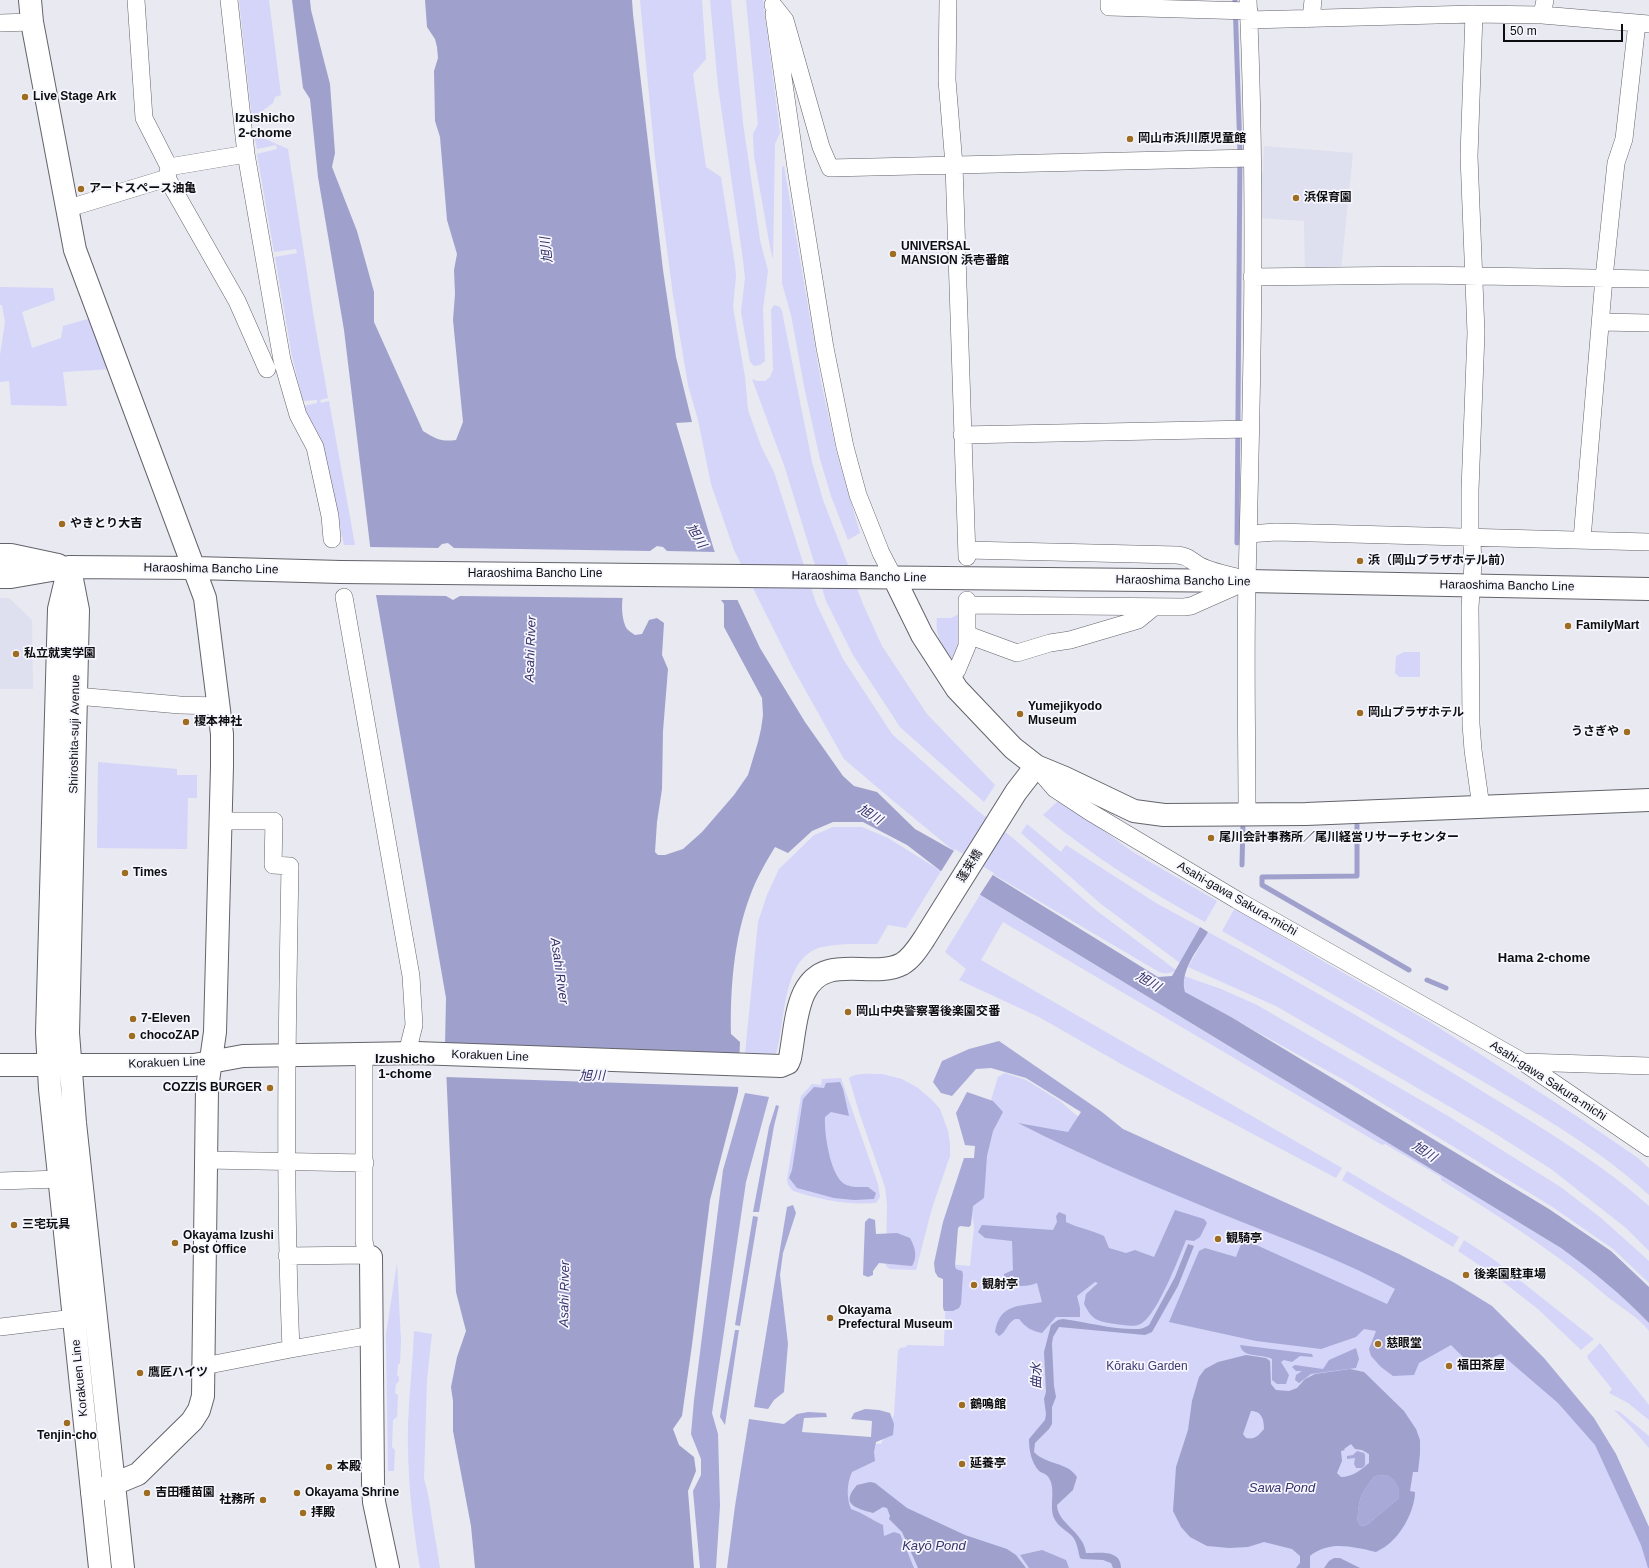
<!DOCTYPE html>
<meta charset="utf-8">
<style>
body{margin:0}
#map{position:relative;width:1649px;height:1568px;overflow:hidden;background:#e8e9f1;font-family:Helvetica,sans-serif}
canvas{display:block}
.scale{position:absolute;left:1503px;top:24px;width:120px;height:18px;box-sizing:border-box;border:2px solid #0d0d10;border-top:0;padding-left:5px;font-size:12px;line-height:14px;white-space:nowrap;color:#0d0d10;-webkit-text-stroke:3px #f6f6fe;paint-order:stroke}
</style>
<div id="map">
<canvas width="1649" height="1568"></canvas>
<div class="scale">50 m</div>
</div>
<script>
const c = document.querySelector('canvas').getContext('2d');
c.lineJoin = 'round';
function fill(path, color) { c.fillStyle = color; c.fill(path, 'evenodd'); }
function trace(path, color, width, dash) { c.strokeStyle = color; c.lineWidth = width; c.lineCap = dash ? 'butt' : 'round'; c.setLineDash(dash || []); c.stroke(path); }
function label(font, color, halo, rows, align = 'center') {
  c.font = font + ' Helvetica,"Noto Sans JP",sans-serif'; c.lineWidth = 3.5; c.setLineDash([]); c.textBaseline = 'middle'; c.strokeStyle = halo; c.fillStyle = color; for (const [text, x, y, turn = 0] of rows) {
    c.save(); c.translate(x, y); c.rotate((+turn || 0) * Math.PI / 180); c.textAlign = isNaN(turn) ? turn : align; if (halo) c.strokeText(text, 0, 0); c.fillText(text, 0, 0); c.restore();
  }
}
fill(new Path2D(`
 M1264,146L1353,153L1341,270L1305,271L1304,221L1258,218L1257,173H1263Z
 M0,598H9L32,620L33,689H0Z`), '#dedfef');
fill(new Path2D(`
 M239,0H269L281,95L275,97L273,103L252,119Z
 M640,0H702L706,59L693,74L706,167L721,177L735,265L736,276L733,307L745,377L748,410L761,446L774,472L816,603L843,659L892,734L978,811L1014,839L1097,911L1176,970C1170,974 1166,974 1159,972L954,851L891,799L844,759L793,668L734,550L711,484L698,420L688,385L673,295L655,158Z
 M710,0H731L743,123L760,240L768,271L763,309L765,361L760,365L754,366L750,362L741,312L745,278L743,260L718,86Z
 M746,0H763L780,133L775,144L773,259L770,247L754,156L753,134L758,124Z
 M254,134L288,149L314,319L328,398L320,400L321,403L329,401L355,545H344L328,472L304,406L317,403V400L303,401L292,356L275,257L297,253L296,249L274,252L257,154L277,149L276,145L257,149Z
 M784,166L821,382L837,454L860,533L848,540L831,496L820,459L805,391L791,315L782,283V167Z
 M0,287L53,288L55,300L22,312L32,348L61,338L63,326L91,318L111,369L63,372L67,406L11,405L9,381L0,382V355L5,322L2,305H0Z
 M774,305L780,307L782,311L812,462L823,500L863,604L882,646L927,714L995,785L984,802L900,727L853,655L826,601L785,468L752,379L757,381H765L770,377L773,370L771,310Z
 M959,614L961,644L952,658C942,644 935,636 937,618H951Z
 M1404,652H1420V677H1399L1395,673L1396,656Z
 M98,762L177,769V775H197V798H188L187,849L97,848Z
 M1060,799L1133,852L1217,901L1205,922C1148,891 1094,857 1043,815Z
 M1027,824L1061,852L1066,845L1156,903L1200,927L1180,963L1101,904L1021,833Z
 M833,827H862L888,838L941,871L906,928L888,925L877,944C859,944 840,943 822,947C781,957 786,1022 776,1054H745L758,922L767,895L779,869L814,835Z
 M980,895L1561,1248C1594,1271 1622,1295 1649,1323V1331C1638,1317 1623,1309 1609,1298C1557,1253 1500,1217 1441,1180V1177L1385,1144L1382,1145L1003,922L981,960L1342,1168L1336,1178L1123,1065L1039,1017L959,980L966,969L945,952Z
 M1235,908L1326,963L1430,1022L1578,1117L1638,1158L1649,1168V1195C1593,1143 1524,1106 1458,1067C1380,1021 1301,976 1222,931Z
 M1208,932C1306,986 1403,1041 1498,1101C1550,1133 1603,1165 1649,1206V1251L1626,1228L1551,1169L1488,1129L1276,1006L1188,967Z
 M1184,976L1221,989L1257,1005L1448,1116L1562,1188L1601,1218L1649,1261V1283L1613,1249L1551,1206L1344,1080L1185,992L1183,984Z
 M1005,1073L1026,1080L1060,1101L1076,1115L1396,1258L1590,1421L1649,1544V1568H737L750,1438L881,1444L894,1415L898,1351L900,1348L906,1347L907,1345L944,1346L947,1264L970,1266L974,1228L971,1205L977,1146L998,1077Z
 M882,1074L902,1079L918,1088L932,1100L940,1109L948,1131L950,1144V1156L932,1208L916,1270L890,1269L886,1266L887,1204L885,1187L859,1112L849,1078C857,1072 872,1074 882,1074Z
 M841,1078L878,1184L880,1197L876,1203C844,1205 823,1200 793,1191L788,1185L787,1179L801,1096L812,1084L821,1085L822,1079Z
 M1347,1171L1459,1237L1453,1247L1342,1180Z
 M1464,1240L1493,1259L1594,1339L1581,1350L1539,1310L1497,1277L1458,1251Z
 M397,1263L401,1341L400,1363L398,1365L397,1375L399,1377V1381L396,1384L395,1393L398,1395L397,1417L393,1420L392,1447L395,1450L394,1471H388L386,1334Z
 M414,1331L432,1334L427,1379L424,1479L428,1494L440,1568H420C412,1521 407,1473 408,1425C409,1394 413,1362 414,1331Z
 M1600,1343L1649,1405V1420L1628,1403L1609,1393L1612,1389L1588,1359L1587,1356Z
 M1614,1410L1620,1412L1649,1436V1448L1631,1427Z`), '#d4d5f9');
fill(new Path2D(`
 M999,1041L1102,1112L1123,1129L1399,1254L1453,1282L1492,1306L1544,1358L1594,1418L1616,1454L1649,1527V1568H1648L1641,1545L1595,1445L1558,1403L1501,1354L1486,1360L1466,1371L1462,1368L1465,1359L1451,1345L1419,1363L1414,1375L1393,1376L1381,1367L1371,1356L1369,1349L1376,1331L1364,1329L1356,1337L1321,1349L1256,1341L1169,1322L1199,1251L1205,1248L1236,1257L1243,1239L1387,1304L1395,1289C1346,1262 1294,1243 1242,1222C1167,1192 1091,1160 1018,1123L1068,1132L1081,1112L1026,1078L991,1068L976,1069L952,1096L941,1093L933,1082L942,1061L969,1049Z
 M840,1082L843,1089L849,1116L831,1112L825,1117C824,1133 830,1173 843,1183C850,1188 860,1187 868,1187L876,1193L874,1199L854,1200L834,1198L797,1188L789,1178L792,1170L803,1099L814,1087L824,1088L826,1083Z
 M967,1092L993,1101L1003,1112L993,1131L987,1156L984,1198L973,1206L971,1225L969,1227L960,1226L958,1228L955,1266L956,1269L962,1271L963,1274L961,1304L959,1308L953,1311H944L943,1307V1279L938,1277L935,1272L934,1263L943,1222L964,1158H974L975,1146L965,1145L956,1113Z
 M745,1093L769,1097L746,1182L712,1413L718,1434L720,1506L716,1568H700L693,1491L701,1475V1459L691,1434L694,1400L723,1170Z
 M776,1105L779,1106L774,1126L759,1212H753L769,1127Z
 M793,1205L796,1213L783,1253L780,1275L788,1344L784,1392L774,1400L768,1409L754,1407L787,1207Z
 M1175,1210L1204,1219L1207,1223L1200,1237L1194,1241L1186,1240C1179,1258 1157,1314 1142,1323C1136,1328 1123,1325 1115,1324C1097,1321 1093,1321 1084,1304L1086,1294L1098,1283L1095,1282L1077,1296L1080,1308V1317H1056L1042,1333C1032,1331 1026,1328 1019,1319H1015C1007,1323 1006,1333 999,1336L995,1332C1000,1302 1021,1307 1042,1302L1037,1283C1027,1287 1014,1287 1004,1282V1274L1013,1270L1012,1241L985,1238L978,1232L982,1225L1053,1230L1057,1222L1056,1216L1059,1212L1066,1215V1222C1078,1228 1092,1230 1104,1236L1109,1248L1126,1253L1135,1250L1154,1257Z
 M753,1216L758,1217L740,1326L735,1325Z
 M869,1218L875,1220L876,1234L897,1233L910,1238C915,1247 918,1257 912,1266L879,1263L873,1271V1275L868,1277L863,1275L865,1222Z
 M735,1330H739L725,1425L720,1417Z
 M1240,1345L1312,1354L1313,1357L1300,1356L1292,1362L1284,1360L1281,1362L1289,1375L1286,1384H1277L1272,1380V1359C1261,1353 1243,1359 1240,1345Z
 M1356,1348L1359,1359L1356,1368L1311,1374L1299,1383L1295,1380L1296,1375L1302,1371H1296L1292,1367L1295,1365L1323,1369L1329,1360Z
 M865,1409L879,1410L890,1413L894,1424L893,1435L876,1442L874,1452L875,1461L852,1472C847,1483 846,1497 851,1509C863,1513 872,1520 883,1525L884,1536L894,1532L900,1534L914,1568H727L735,1506L749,1419L784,1424L797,1414L808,1412L826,1413L827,1417L804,1418L802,1432L871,1437L872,1421L851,1419L854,1413Z
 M1357,1451L1364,1453L1365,1455V1465L1362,1468H1356L1354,1464L1355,1458L1347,1459V1456L1353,1455Z
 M1387,1475C1397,1482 1400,1485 1399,1498L1367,1525L1361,1526C1357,1523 1357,1519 1358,1514C1359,1496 1364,1489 1375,1476Z
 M1042,1550L1066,1560L1069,1568H1029L1020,1555Z`), '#a8a9d7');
fill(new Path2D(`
 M292,0H310L311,10L330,84L335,153L332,167L357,231L374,292V322L423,431C436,439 441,442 456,440L463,422L453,320L455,294L454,270L457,254L447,220L440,137L435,121L434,71L438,58L437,47L435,39L427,27L425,0H632L633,14L663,270L676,357L692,422L676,423L714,550L760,648L805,722L843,776L854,786L877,792L915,829L954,851L1158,977L1172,976L1200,927L1208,932C1198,950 1179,971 1185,992L1231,1017L1549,1209L1611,1251L1649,1287V1323C1622,1295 1593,1271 1561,1248L941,871L907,845L863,822H833L812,831L788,853L775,847C766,862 756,879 750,896C734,938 730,989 731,1034L740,1042L738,1092L710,1200L692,1345L682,1416L673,1429L679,1445L694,1457L696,1471L688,1491L694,1568H475L471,1526L453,1431V1401L451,1387L457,1357L466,1331L456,1292L445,1045L446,998L376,595L344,330L318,177L310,99L303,88ZM627,582L693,583L712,588L724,604V627L762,698L763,715L761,729L758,742L748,775L734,795L702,832L683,849L665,855H658L655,852L657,822L662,789L663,731L668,669L662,655L664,623L657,618L649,620L642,634L635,635C632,633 629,631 627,629C620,617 621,594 627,582Z
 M1188,1244L1194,1246L1178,1286L1152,1332L1145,1335L1059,1327L1053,1337L1052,1344L1054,1386L1056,1397L1052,1407V1424L1049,1429L1035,1443L1034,1452C1046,1465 1068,1462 1077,1477L1073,1490L1057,1505C1057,1523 1084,1532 1086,1553C1099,1553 1121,1549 1121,1568H1113L1111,1563L1103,1560L1082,1559L1080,1558C1078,1551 1077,1540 1071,1535C1065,1530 1057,1525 1054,1518C1049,1506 1056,1489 1049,1478C1047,1474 1042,1473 1039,1471C1031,1462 1029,1450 1029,1439L1045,1420L1046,1414L1044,1399L1046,1392L1044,1352L1051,1325L1058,1320L1063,1319C1086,1322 1115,1330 1138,1329C1142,1329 1146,1327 1149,1325L1175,1277Z
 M1246,1355L1266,1358L1270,1361L1271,1384L1276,1390L1289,1391L1297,1388L1305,1379L1315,1374L1350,1369L1364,1372L1404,1411L1416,1429L1420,1440V1454L1418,1472H1413L1410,1491L1415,1492C1415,1508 1404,1530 1392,1541C1388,1545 1382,1549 1376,1552C1353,1547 1330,1540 1310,1556V1568H1296L1300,1563V1556L1292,1549L1264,1542L1248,1547L1229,1548L1207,1546L1190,1537L1181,1527L1173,1511L1176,1467L1188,1430L1192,1401L1199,1377L1205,1369L1218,1362ZM1251,1411C1262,1411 1264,1420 1264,1429C1259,1435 1255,1440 1246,1438L1243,1434ZM1351,1444L1355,1449L1362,1450L1369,1454V1463C1361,1470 1352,1477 1341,1477L1337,1473L1342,1461L1341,1451L1345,1450L1344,1449ZM1387,1475C1397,1482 1400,1486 1399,1498L1367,1525L1361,1526C1357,1522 1357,1519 1358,1514C1359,1496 1364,1489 1375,1476Z
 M870,1482L875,1483L907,1508L965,1535L1007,1549L1016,1555L1026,1568H918L902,1532L889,1519L890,1516L887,1508L883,1507L873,1513C855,1508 840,1504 857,1485Z
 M1334,1558H1340L1360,1568H1324L1329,1561Z`), '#a0a0cd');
fill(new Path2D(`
 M448,543L454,548L650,551L657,546L663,547L667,551L717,552L740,600H718L711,590L693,585L628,584L626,589L625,598L460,596L453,600L446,596L375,595L369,547L438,548L442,544Z
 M955,849L994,873L979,896L940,873Z
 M443,1043L741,1054L740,1087L446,1077Z`), '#e8e9f1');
trace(new Path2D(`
 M1235,0L1240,152L1237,543
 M1357,825V876L1262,877V885L1409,970
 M1242,865L1243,822
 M1427,980L1446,988`), '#a0a0cd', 5);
const street = new Path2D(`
 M136,0L144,118L169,167L167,178L237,301L267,369
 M229,0L246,154L282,360L298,415L315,447L330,516L332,539
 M948,0L947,80L954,165L967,557
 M1109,0V7L1249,11
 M773,5L785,20L821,147L830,168L1252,158
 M774,14L796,168L825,348L845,447L858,495L881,553L894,578
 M1474,14L1469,156L1476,333L1470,490V529L1472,542L1473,564L1470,607L1471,724L1473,750L1481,807
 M1542,15L1545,0
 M1311,19L1313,0
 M1249,20L1474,14L1542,15L1649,24
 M0,23L32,22
 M169,167L246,154
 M66,209L167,178
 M1252,277L1423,275L1649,279
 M1601,322L1649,323
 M962,435L1250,429
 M1249,534L1276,532L1649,542
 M1582,539L1604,278L1616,163L1624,139L1637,23
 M967,550L1177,555C1187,556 1189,559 1197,564C1206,570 1224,574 1236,577
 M344,597L411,976L414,1025L407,1053
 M967,605L1184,607L1191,606L1243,583
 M968,635L1017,653L1050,643L1070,640L1138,620L1154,607
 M950,680L957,670L967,646V600
 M76,696L180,705L218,706
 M1036,767L1055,789L1090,812L1237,900L1523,1062L1649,1148
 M1247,814C1247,737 1245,659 1247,581C1252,388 1257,193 1248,0
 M221,821H274L273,865L290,866C287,1027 284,1188 291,1349
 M364,1054V1241L367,1255L371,1257
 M1523,1062L1649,1066
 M206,1160L365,1163
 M0,1181L60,1179
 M287,1256L367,1255
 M0,1327L74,1318
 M204,1366L291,1349L372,1335`);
const secondary = new Path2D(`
 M30,0L32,22L75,250L205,598L222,734V766L215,1032L207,1088L203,1396L199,1410L192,1421L138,1474L92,1493
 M0,555H11L58,565
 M69,567L59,609L47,1033L50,1089L100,1568
 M71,574L78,610L68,1033L75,1123L123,1568
 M0,577H11L69,567L195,568L341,572L1247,581L1649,589
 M894,578L922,635L957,689L1013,748L1036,766L1065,778L1134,811L1164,815L1306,814L1649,800
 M0,1065H194L243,1056L416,1053L781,1066L788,1063L790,1058C794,1037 795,1012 804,993C824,951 871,980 902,964C912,958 918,948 924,939L1016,792L1036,766
 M371,1257L373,1483L374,1502L388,1568`);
trace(street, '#63636a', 18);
trace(secondary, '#63636a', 24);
trace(street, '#fff', 17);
trace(secondary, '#fff', 22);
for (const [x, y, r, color] of [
 [25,97,4,"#9e6d21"],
 [1130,139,4,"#9e6d21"],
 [81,189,4,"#9e6d21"],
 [1296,198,4,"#9e6d21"],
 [893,254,4,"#9e6d21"],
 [62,524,4,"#9e6d21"],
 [1360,561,4,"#9e6d21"],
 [1568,626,4,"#9e6d21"],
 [16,654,4,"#9e6d21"],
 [1360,713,4,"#9e6d21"],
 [1020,714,4,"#9e6d21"],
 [186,722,4,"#9e6d21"],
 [1627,732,4,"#9e6d21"],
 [1211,838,4,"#9e6d21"],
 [125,873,4,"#9e6d21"],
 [848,1012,4,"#9e6d21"],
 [133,1019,4,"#9e6d21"],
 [132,1036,4,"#9e6d21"],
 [270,1088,4,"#9e6d21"],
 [14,1225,4,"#9e6d21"],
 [1218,1239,4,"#9e6d21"],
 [175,1243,4,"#9e6d21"],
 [1466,1275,4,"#9e6d21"],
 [974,1285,4,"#9e6d21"],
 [830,1318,4,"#9e6d21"],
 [1378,1344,4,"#9e6d21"],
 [1449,1366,4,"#9e6d21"],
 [140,1373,4,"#9e6d21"],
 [962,1405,4,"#9e6d21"],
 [67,1423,4,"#9e6d21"],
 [962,1464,4,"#9e6d21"],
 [329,1467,4,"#9e6d21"],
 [147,1493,4,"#9e6d21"],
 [297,1493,4,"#9e6d21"],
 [263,1500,4,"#9e6d21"],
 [303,1513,4,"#9e6d21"]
]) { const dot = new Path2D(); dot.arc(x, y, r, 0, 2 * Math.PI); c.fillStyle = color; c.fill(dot); trace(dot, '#f6f6fe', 1.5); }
label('bold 12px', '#0d0d10', '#f6f6fe', [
 ["Live Stage Ark",33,97],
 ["岡山市浜川原児童館",1138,139],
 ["アートスペース油亀",89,189],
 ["浜保育園",1304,198],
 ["UNIVERSAL",901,247],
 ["MANSION 浜壱番館",901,261],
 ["やきとり大吉",70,524],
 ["浜（岡山プラザホテル前）",1368,561],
 ["FamilyMart",1576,626],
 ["私立就実学園",24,654],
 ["Yumejikyodo",1028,707],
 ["Museum",1028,721],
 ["岡山プラザホテル",1368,713],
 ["榎本神社",194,722],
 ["うさぎや",1619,732,"right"],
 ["尾川会計事務所／尾川経営リサーチセンター",1219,838],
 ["Times",133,873],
 ["岡山中央警察署後楽園交番",856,1012],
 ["7-Eleven",141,1019],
 ["chocoZAP",140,1036],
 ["COZZIS BURGER",262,1088,"right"],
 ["三宅玩具",22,1225],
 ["Okayama Izushi",183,1236],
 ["Post Office",183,1250],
 ["観騎亭",1226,1239],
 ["後楽園駐車場",1474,1275],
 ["観射亭",982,1285],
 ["Okayama",838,1311],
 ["Prefectural Museum",838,1325],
 ["慈眼堂",1386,1344],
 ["福田茶屋",1457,1366],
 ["鷹匠ハイツ",148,1373],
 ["鶴鳴館",970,1405],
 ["Tenjin-cho",67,1436,"center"],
 ["延養亭",970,1464],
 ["本殿",337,1467],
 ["吉田種苗園",155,1493],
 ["Okayama Shrine",305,1493],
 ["社務所",255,1500,"right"],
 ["拝殿",311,1513]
], 'left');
label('12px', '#0d0d10', '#f6f6fe', [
 ["Haraoshima Bancho Line",211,569,1],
 ["Haraoshima Bancho Line",535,574],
 ["Haraoshima Bancho Line",859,577,1],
 ["Haraoshima Bancho Line",1183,581,1],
 ["Haraoshima Bancho Line",1507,586,1],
 ["Shiroshita-suji Avenue",75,734,-89],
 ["蓬莱橋",970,866,-58],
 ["Asahi-gawa Sakura-michi",1237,899,30],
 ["Korakuen Line",490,1056,2],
 ["Korakuen Line",167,1063,-2],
 ["Asahi-gawa Sakura-michi",1548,1081,33],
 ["Korakuen Line",80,1378,-96]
]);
label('12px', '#3b3770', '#f6f6fe', [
 ["Kōraku Garden",1147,1367]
]);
label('bold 13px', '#0d0d10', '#f6f6fe', [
 ["Izushicho",265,118],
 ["2-chome",265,133],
 ["Hama 2-chome",1544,958],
 ["Izushicho",405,1059],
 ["1-chome",405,1074]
]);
label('italic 13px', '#36316a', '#f6f6fe', [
 ["旭川",547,250,-96],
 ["旭川",696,536,59],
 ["Asahi River",531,649,-88],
 ["旭川",870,815,32],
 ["Asahi River",559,971,82],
 ["旭川",1148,982,31],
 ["旭川",592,1076],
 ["旭川",1424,1152,33],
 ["Asahi River",565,1294,-89],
 ["曲水",1037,1376,-89],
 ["Sawa Pond",1282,1488],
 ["Kayō Pond",934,1546]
]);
</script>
